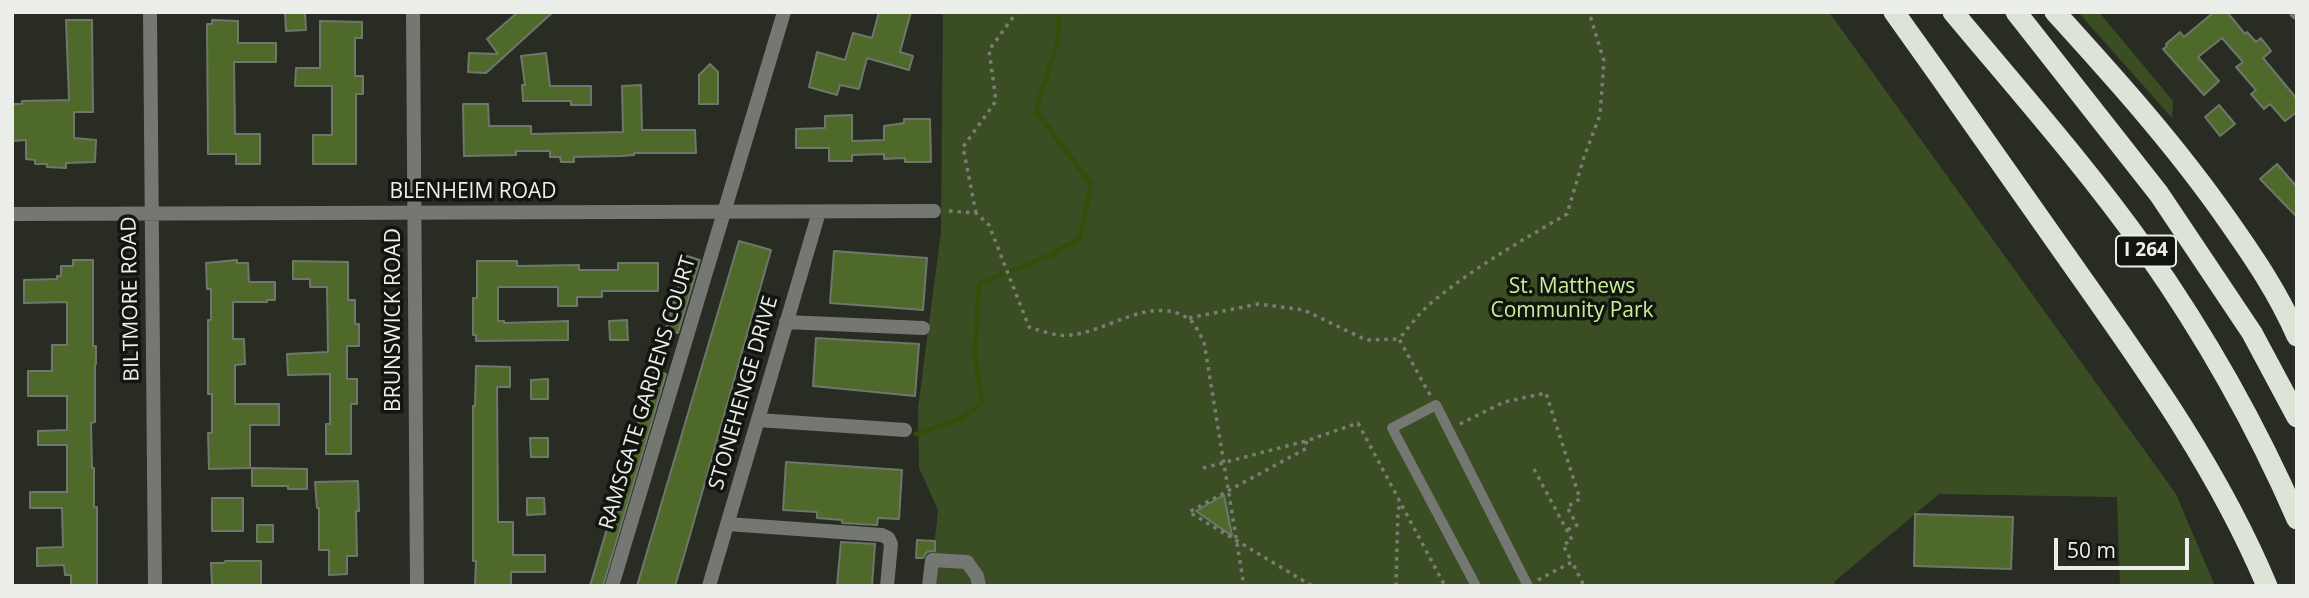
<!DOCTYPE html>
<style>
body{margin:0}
#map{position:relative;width:2309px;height:598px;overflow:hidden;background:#282c23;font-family:"Open Sans",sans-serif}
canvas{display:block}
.frame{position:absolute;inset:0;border:14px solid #ecefe9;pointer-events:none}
.scale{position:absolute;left:2054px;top:538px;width:135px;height:32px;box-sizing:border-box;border:4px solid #ecefe9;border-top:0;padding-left:9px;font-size:21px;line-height:24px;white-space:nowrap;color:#ecefe9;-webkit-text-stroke:5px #121410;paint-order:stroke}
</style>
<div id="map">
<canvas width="2309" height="598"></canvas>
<div class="frame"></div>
<div class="scale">50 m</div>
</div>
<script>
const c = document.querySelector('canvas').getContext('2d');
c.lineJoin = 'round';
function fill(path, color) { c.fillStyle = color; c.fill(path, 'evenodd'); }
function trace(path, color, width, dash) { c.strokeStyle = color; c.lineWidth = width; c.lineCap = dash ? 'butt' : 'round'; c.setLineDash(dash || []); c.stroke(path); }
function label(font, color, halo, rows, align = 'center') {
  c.font = font + ' "Open Sans",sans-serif'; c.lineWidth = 7; c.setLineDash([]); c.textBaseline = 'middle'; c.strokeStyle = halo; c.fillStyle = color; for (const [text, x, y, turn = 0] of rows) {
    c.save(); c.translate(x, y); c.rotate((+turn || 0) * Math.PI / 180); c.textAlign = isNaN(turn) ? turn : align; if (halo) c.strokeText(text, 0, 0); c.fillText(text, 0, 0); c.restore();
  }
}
fill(new Path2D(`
 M943,12H1829L2176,494L2215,586H2120L2117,497L1939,494L1835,581L1834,586H930L938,510L919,468L918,408L941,232Z
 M2078,12H2099L2173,101L2172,118Z`), '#3b4e23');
trace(new Path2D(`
 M916,434L958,420L982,404L975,353L979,284L1053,254L1080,238L1091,184L1036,111L1058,39L1059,12`), '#354d0b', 5);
const building = new Path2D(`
 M285,12H305L306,30L286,31Z
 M518,12H553L486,73L468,72L469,53L498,54L487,39Z
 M879,12H911L900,52L913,56L909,70L867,58L859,89L840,85L837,95L809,87L817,52L845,60L853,33L872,38Z
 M2214,12H2227L2245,34L2247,32L2256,42L2261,38L2271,51L2263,58L2297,99V112L2285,121L2270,104L2264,109L2251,94L2256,90L2236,67L2243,62L2222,38L2198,57L2219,81L2204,95L2163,49L2167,46L2166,44L2180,32L2184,37Z
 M66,20H92L93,112H74V138L96,140L95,162L66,163V168L47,167V164H35V160L26,159V140L12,141V104H22V101L69,100Z
 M212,20L238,21V43H276V62H234L235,134H260V164H236V154H208L207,24H212Z
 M320,21L362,22V38H355V76H363V94H356V164H313V135H332V86H295L296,68H320Z
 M546,53L550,86H591V105H571V101H523L522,85H525L521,56Z
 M710,64L718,72V104H699V75Z
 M641,85L642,130H695L696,153H634V155L621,156L574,157V162H561L560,157H550V151H516V155L464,156L463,104H488L489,126H531V134L623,132L622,86Z
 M2219,105L2235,124L2220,136L2205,117Z
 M852,115V141L884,140V126L904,123V119H930L931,162H905V158L884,159V154L852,155V161H829V148H796V129L825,128V116Z
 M2277,164L2297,187V217L2260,179Z
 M739,241L771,250L686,549L675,586H637Z
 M834,251L927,258L923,310L830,303Z
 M687,256L700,260L678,333L666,329Z
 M73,260H93V346H96V364H95V422L91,423L92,468H94V507H97V586H71V575H65L64,565L37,566V548L63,547L62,508H30V492H67V445H38V431L67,430V396H28V371H52V345H67V302L24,303V280L57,279V276H61V266H73Z
 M237,260V263H248L249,282H275V300H267V302H233V339H244L245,364L235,365V404H279V425H250V468L209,469L208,433H212V394H208V320H211V289H207L206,263Z
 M293,261L348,262V300H355V324H359V346H347V379H357V404H351V454H326V424H330V374L288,375L287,354L328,352L327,287H310V279H293Z
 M477,261H517V266L579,265V270H618V263H658V291H602V297H577V306H558V287H498V321H504V323L568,321V340L476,341V335H473V298H477Z
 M627,320L628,340H610L609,321Z
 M816,338L919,344L915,396L813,386Z
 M476,366L510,367V387H497L498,522H513V555H545V572H511V586H475L476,561H473V406H475Z
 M654,370L666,374L603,586H590Z
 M548,379V399H531V380Z
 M530,438H548V457H531Z
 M786,462L902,470L899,519L878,518L877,525L842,523V520L817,518V512L783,510Z
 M252,468L307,469V489H288V486H252Z
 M358,481L359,511H356L357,556H347V574L329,575V550H319V508H317L315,482Z
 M1224,495L1232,536L1196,511Z
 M212,498H243V531H212Z
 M527,498H544L545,514L527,515Z
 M1915,514L2013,517L2011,569L1914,566Z
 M257,525H273V542H257Z
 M917,540L935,541V551L927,552L923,558H916Z
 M841,542L875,544L872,586H837Z
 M225,561H261V585L212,586L211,563H224Z`);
fill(building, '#4e692a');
trace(building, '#70766b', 2);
trace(new Path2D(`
 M949,211L976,213L989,225L1029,327C1042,331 1057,337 1071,335C1110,331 1151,294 1189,319C1195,323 1200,335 1204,342L1244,586
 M976,213L963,147L996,101L989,50L1017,12
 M1189,318L1258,304L1304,310L1366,340L1399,339
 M1430,395L1399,339C1409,327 1419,313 1431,303C1473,268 1521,241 1567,214L1584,157L1600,115L1604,61L1589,12
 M1460,424L1504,402L1546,393L1580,499L1567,507L1577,525L1567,530
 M1306,441L1307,448L1189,512L1312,586
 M1203,468L1306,441L1358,423L1445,586
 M1534,469L1572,540L1563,545L1572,562
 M1538,580L1572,562L1584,586
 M1396,586L1398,510L1401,503`), '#797d75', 3.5, [3.5, 5]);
trace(new Path2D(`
 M1476,586L1392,428L1436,405L1528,586`), '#757772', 10);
trace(new Path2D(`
 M150,12L155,586
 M413,12L417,586
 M2296,12L2297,13
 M12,214L934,211
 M786,322L923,328
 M758,420L905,430
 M727,524L882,535L888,538L891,544L887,586
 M612,586L784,12
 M709,586L819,212
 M929,586L932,560L967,562L977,576L979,586`), '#757772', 14);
trace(new Path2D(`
 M1894,12C1957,100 2019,189 2081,277C2151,376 2220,474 2267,586
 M1953,12C2019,91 2087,168 2146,251C2205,335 2256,425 2297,519
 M2016,12L2159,194L2252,333L2297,417
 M2055,12C2116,79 2177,147 2229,222C2255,259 2278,293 2297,336`), '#dde3d7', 21);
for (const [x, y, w] of [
 [2146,251,60]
]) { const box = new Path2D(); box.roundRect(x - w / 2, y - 15.5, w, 31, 5); c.fillStyle = '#121410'; c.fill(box); trace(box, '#ecefe9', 2); }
label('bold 19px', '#ecefe9', null, [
 ["I 264",2146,251]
]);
label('21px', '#ecefe9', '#121410', [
 ["BLENHEIM ROAD",473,192],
 ["BILTMORE ROAD",131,299,-91],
 ["BRUNSWICK ROAD",394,320,-90],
 ["RAMSGATE GARDENS COURT",648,393,-73],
 ["STONEHENGE DRIVE",744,393,-74]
]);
label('21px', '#c7f096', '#121410', [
 ["St. Matthews",1572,287],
 ["Community Park",1572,311]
]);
</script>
